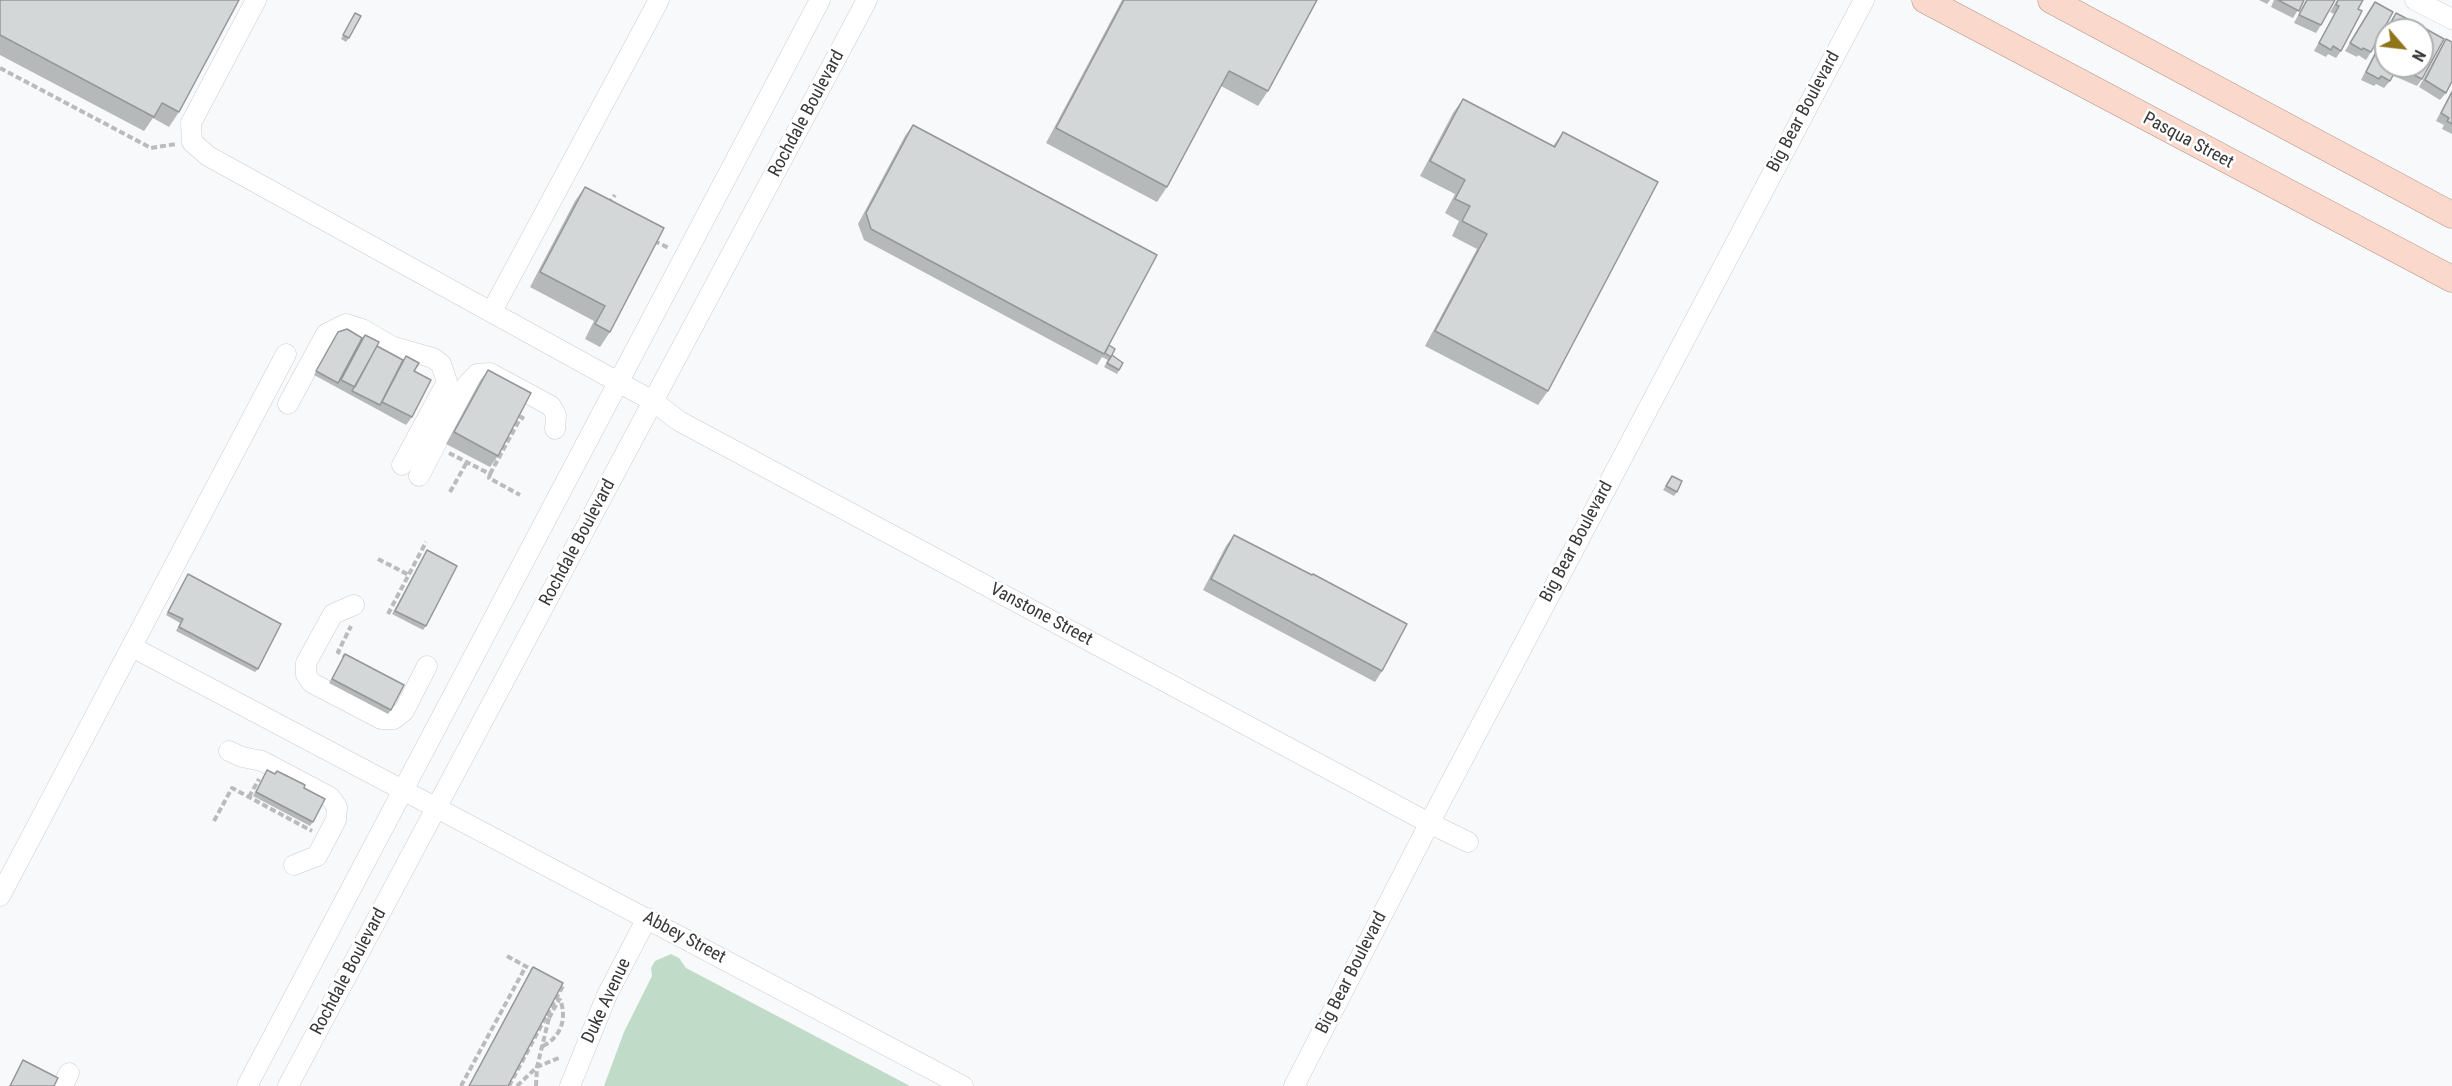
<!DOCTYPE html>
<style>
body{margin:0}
#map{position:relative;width:2452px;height:1086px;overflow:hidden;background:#f7f9fb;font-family:"Roboto Condensed",sans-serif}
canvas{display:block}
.north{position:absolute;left:2374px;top:18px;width:60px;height:60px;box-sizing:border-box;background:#fff;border:2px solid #afb0b0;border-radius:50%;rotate:118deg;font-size:16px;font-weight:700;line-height:24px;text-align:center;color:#38393a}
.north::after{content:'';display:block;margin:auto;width:21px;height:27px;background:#91751a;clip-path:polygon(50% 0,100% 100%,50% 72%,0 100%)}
</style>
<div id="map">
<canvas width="2452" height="1086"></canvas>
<div class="north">N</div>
</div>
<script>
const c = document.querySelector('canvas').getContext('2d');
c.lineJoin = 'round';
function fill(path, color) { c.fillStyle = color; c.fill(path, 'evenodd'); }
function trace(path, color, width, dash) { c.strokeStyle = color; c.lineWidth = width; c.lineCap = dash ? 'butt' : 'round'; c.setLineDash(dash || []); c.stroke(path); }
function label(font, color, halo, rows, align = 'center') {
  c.font = font + ' "Roboto Condensed",sans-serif'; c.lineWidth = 5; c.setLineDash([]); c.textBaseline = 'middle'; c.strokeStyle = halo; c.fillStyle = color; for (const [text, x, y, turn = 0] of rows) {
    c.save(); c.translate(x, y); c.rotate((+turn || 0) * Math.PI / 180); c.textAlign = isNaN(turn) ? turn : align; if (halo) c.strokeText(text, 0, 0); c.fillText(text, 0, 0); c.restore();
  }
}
fill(new Path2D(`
 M671,954L679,958L686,968L910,1086H604L624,1032L652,976L651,968L655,961Z`), '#c0dbc7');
const minor = new Path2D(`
 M256,0L191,123L192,142L208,156L618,382L653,401L679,421L1429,823L1468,842
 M2415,0L2452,19
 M492,311L659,0
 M288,404L326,334L346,324L362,329L391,346L433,358L441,364L447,382L402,465
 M419,476L466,386L477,374L490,373L551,406L556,415L555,429
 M354,605L333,614L306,663V675L312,683L381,719H394L404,711L427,666
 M132,647L963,1086
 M229,751L242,757L262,761L330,797L337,807L336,820L317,856L294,865
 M0,896L286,354
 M62,1086L69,1073
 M247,1086L820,0
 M288,1086L867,0
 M570,1086L607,995L647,918
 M1294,1086L1443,797L1864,0`);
const major = new Path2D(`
 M1925,0L2452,279
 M2051,0L2452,215`);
trace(minor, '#caccce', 21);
trace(major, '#b49183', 27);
trace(new Path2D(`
 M0,68L151,148L176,144
 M608,204L615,195
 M654,241L669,248
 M449,453L490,474L489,478L520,495
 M490,474L521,417L524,419
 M450,492L467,462
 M378,559L409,575
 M388,614L426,542
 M348,658L338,652L351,626
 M249,797L259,779
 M214,821L232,788L312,831
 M507,956L536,972
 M549,1018L560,998
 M543,1046C562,1036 567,1018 560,999
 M461,1086L526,966
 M509,1086L548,1013
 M517,1086L537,1067L561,1057
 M536,1086L537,1067L549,1018L548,1013L563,986L559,984`), '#b9bbbd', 4, [6, 3]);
trace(minor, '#fff', 20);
trace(major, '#fad9cc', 26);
fill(new Path2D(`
 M0,0L179,112L169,127L153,118L144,131L0,55Z
 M1122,0H1317L1268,91L1258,106L1221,86L1167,187L1157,202L1046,143Z
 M2259,0H2270L2267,4Z
 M2274,0H2304L2293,18L2271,7Z
 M2306,0H2335L2321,25L2316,33L2294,23Z
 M2337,0H2363L2358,9L2341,51L2336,58L2328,54L2326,57L2314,51L2334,14L2330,12Z
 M2375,2L2371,52L2366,60L2358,55L2357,57L2345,51Z
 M355,13L349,38L346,42L341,39Z
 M2396,13L2411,30H2386V66L2390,81L2384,88L2376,84L2374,86L2361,80L2391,20Z
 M2426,29L2422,79L2417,86L2394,76L2400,66H2422V35Z
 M2446,39V93L2440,100L2419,87L2441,47Z
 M2452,90V134L2442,129L2444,125L2436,121Z
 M1463,99L1553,146L1563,132L1548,391L1538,405L1425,346L1477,249L1452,236L1459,221L1445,213L1455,194L1420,176L1453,113Z
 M913,125L1108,346L1111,356L1123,363L1117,374L1104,367L1108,360L1102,357L1097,365L864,240L858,224L905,136Z
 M585,187L610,332L600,347L585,339L594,321L530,287L575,201Z
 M338,332L362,338L365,335L377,346L403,360L406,356L414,371L412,417L406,425L314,375Z
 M488,370L498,456L490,467L446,444L480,381Z
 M1672,476L1677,492L1674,496L1663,490Z
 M1234,535L1312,575L1382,671L1375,682L1203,590L1226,546Z
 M427,550L426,626L423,630L392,614Z
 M188,574L258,669L255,672L176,631L180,623L166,615Z
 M345,654L391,710L388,714L329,683Z
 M267,770L304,788L313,822L310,826L253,796Z
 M533,967L508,1086H469L530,971Z`), '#b6b9ba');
const building = new Path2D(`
 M0,0H239L179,112L162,103L154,117L0,35Z
 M1124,0H1317L1268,91L1229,71L1167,187L1056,128Z
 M2278,0H2304L2299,11Z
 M2307,0H2335L2321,25L2299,15Z
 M2338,0H2363L2358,9L2362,11L2341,51L2333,46L2331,50L2319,43L2339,6L2336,5Z
 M2375,2L2393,12L2371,52L2363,48L2362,50L2350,43Z
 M355,13L361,16L349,38L343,35Z
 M2396,13L2415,23L2411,30H2387Z
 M2426,29L2444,39L2422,79L2399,68L2401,66H2422V36Z
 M2386,33V66H2398L2390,81L2381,76L2379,79L2366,72Z
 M2446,39L2452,42V81L2446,93L2425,80Z
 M2452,92V124L2447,121L2449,118L2441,113Z
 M1463,99L1555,147L1563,132L1658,182L1548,391L1435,331L1487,234L1462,221L1470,206L1455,199L1465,180L1430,161Z
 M913,125L1157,255L1104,354L871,229L866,213Z
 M585,187L664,228L610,332L595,324L605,306L540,272Z
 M347,329L362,338L338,383L316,371L338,332Z
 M365,335L379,342L355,387L341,380Z
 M1109,345L1115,349L1111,357L1105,353Z
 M377,346L403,360L380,405L352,391Z
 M1112,355L1123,363L1119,370L1107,363Z
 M406,356L419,363L414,371L431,380L412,417L382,402Z
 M488,370L531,393L498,456L454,432Z
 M1672,476L1682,481L1677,492L1666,486Z
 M1234,535L1312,575L1313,574L1407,624L1382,671L1211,579Z
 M427,550L457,566L426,626L395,611Z
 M188,574L281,624L258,669L179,627L183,619L168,612Z
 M345,654L404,685L391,710L332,679Z
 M267,770L275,774L277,771L305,785L304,788L325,799L313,822L256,792Z
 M533,967L563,983L508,1086H469Z
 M23,1060L58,1078L54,1086H10Z`);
fill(building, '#d4d7d8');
trace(building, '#949697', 1.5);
label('18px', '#38393a', '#fff', [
 ["Big Bear Boulevard",1804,112,-62],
 ["Rochdale Boulevard",807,114,-62],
 ["Pasqua Street",2188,141,28],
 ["Big Bear Boulevard",1577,542,-62],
 ["Rochdale Boulevard",578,543,-62],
 ["Vanstone Street",1041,615,28],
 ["Abbey Street",684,938,28],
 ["Rochdale Boulevard",349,972,-62],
 ["Big Bear Boulevard",1352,973,-63],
 ["Duke Avenue",607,1001,-65]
]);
</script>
